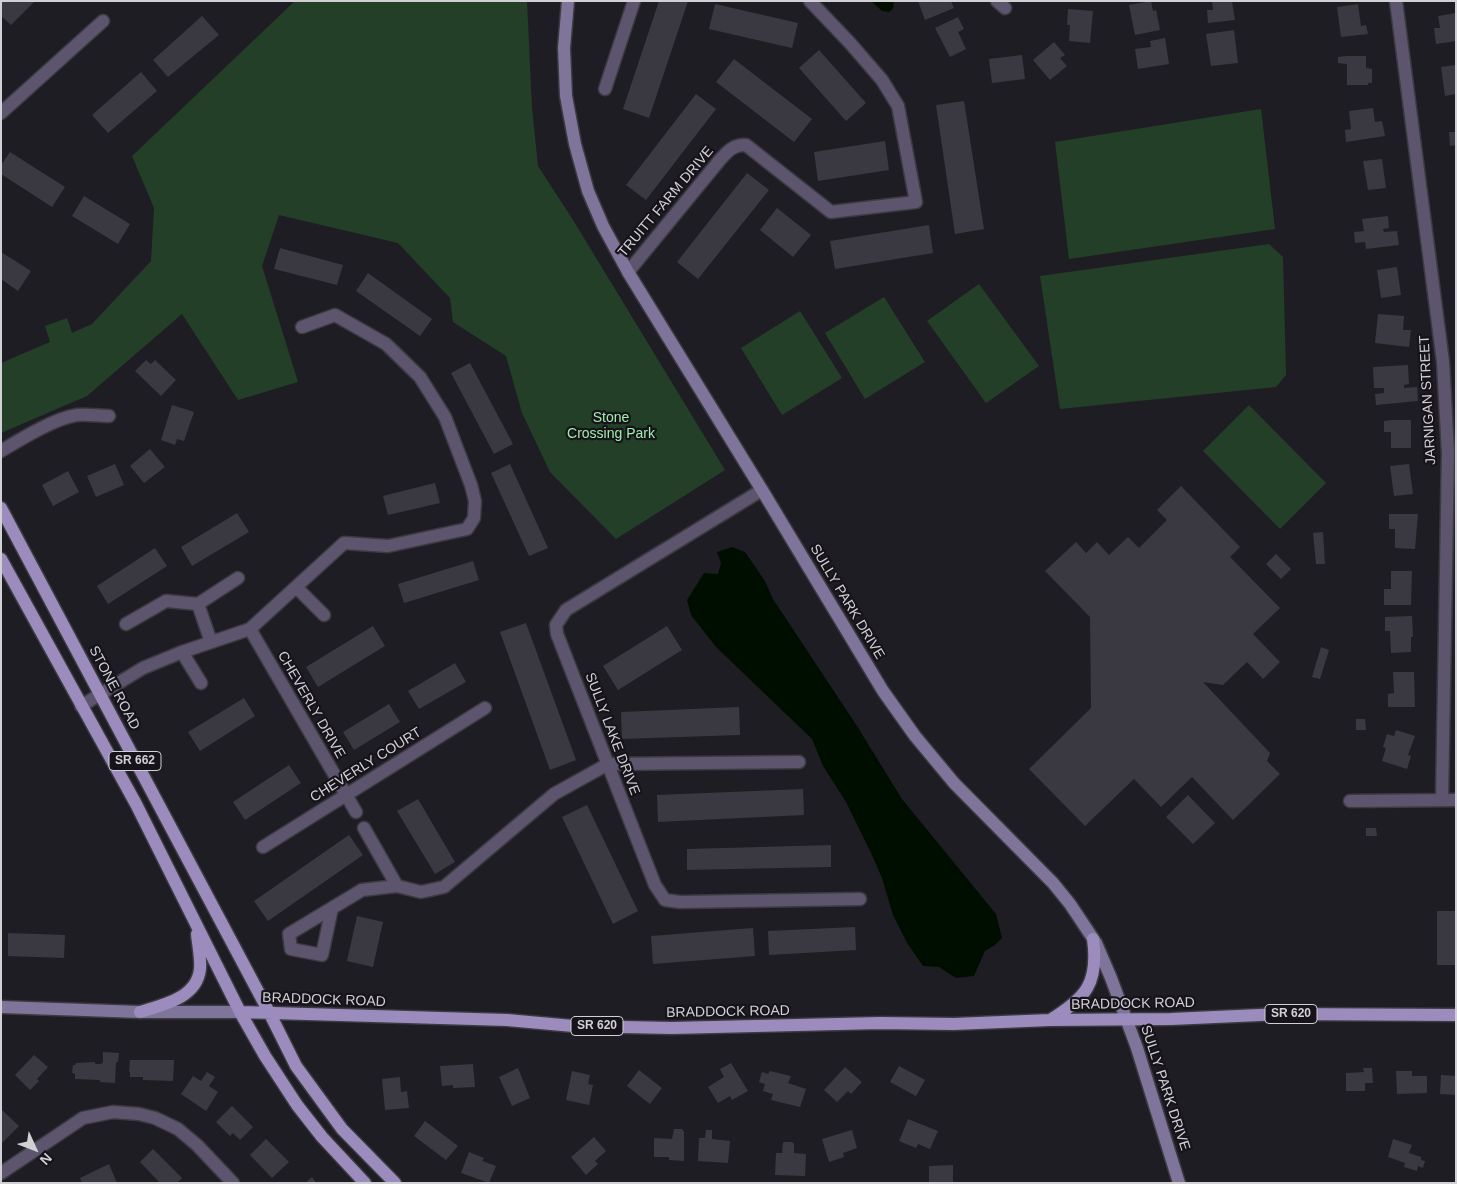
<!DOCTYPE html>
<style>
body{margin:0}
#map{position:relative;width:1457px;height:1184px;overflow:hidden;background:#1f1d24;font-family:Arial,sans-serif}
canvas{display:block}
.frame{position:absolute;inset:0;border:2px solid #d1d0d5;pointer-events:none}
.north{position:absolute;left:10px;top:1124px;width:50px;height:50px;-webkit-text-stroke:4px #16141a;paint-order:stroke;rotate:133deg;font-size:14px;font-weight:700;line-height:20px;text-align:center;color:#d1d0d5}
.north::after{content:'';display:block;margin:auto;width:18px;height:22px;background:#d1d0d5;clip-path:polygon(50% 0,100% 100%,50% 72%,0 100%)}
</style>
<div id="map">
<canvas width="1457" height="1184"></canvas>
<div class="frame"></div>
<div class="north">N</div>
</div>
<script>
const c = document.querySelector('canvas').getContext('2d');
c.lineJoin = 'round';
function fill(path, color) { c.fillStyle = color; c.fill(path, 'evenodd'); }
function trace(path, color, width, dash) { c.strokeStyle = color; c.lineWidth = width; c.lineCap = dash ? 'butt' : 'round'; c.setLineDash(dash || []); c.stroke(path); }
function label(font, color, halo, rows, align = 'center') {
  c.font = font + ' Arial,sans-serif'; c.lineWidth = 4.5; c.setLineDash([]); c.textBaseline = 'middle'; c.strokeStyle = halo; c.fillStyle = color; for (const [text, x, y, turn = 0] of rows) {
    c.save(); c.translate(x, y); c.rotate((+turn || 0) * Math.PI / 180); c.textAlign = isNaN(turn) ? turn : align; if (halo) c.strokeText(text, 0, 0); c.fillText(text, 0, 0); c.restore();
  }
}
fill(new Path2D(`
 M295,1H527L532,108L538,166L573,220L725,470L616,539L550,472L522,413L506,356L453,322L450,298L398,243L279,215L262,266L298,382L238,400L182,314L87,396L1,433V363L50,342L45,326L67,318L72,333L92,324L151,261L154,208L132,156Z
 M1261,109L1275,229L1069,259L1055,142Z
 M1269,244L1283,257L1286,375L1276,387L1060,409L1040,276Z
 M979,284L1039,366L986,403L927,321Z
 M884,297L925,362L865,399L825,333Z
 M800,311L842,378L782,415L741,348Z
 M1249,405L1326,483L1280,529L1203,451Z`), '#243f28');
fill(new Path2D(`
 M871,1H894L893,9L889,12L882,11Z
 M732,547L745,552L765,581L773,599L857,726L902,799L996,914L1002,938L995,945L985,951L974,976L956,978L939,967L923,966L907,943L893,915L882,878L871,853L846,802L823,766L812,739L716,647L691,615L687,600L704,573L718,574L721,563L717,552Z`), '#000e00');
fill(new Path2D(`
 M1,1H35L11,25L1,16Z
 M659,1H688L649,118L623,109Z
 M918,1H951L954,8L925,20Z
 M1151,1L1153,11L1156,10L1160,30L1135,35L1129,5Z
 M1212,1H1232L1235,20L1208,23L1207,10H1213Z
 M715,4L798,23L792,48L709,29Z
 M1358,4L1361,26L1366,25L1368,34L1341,37L1337,7Z
 M1068,9L1093,11L1090,43L1069,41L1070,25H1067Z
 M1456,13V41L1436,44L1434,28H1440L1438,16Z
 M202,16L219,35L168,77L153,60Z
 M958,17L964,29L958,32L966,49L950,57L935,28Z
 M1234,30L1238,63L1211,66L1206,34Z
 M1165,38L1169,64L1138,69L1135,49L1151,47L1150,41Z
 M1054,42L1065,55L1060,58L1067,66L1050,80L1033,60Z
 M819,50L866,103L846,121L799,68Z
 M1022,55L1025,79L992,83L989,59Z
 M1346,56H1366V68L1372,69V83H1368V85H1347V64L1338,63V57Z
 M734,59L812,119L794,142L716,82Z
 M1456,65V94L1445,96L1441,67Z
 M141,72L157,91L108,133L92,115Z
 M696,94L716,109L646,200L626,185Z
 M964,101L984,229L955,234L936,105Z
 M1373,108L1375,122L1382,121L1385,136L1346,142L1345,130L1351,129L1349,111Z
 M1449,132H1456V145L1450,146Z
 M885,141L889,170L818,181L814,152Z
 M10,152L65,187L52,207L1,174V165Z
 M1382,159L1386,188L1368,190L1363,161Z
 M747,173L769,190L698,279L677,262Z
 M84,196L130,224L118,244L72,216Z
 M777,208L811,235L793,257L760,230Z
 M1388,216L1389,228L1383,229L1384,232L1397,231L1399,245L1366,249L1365,242L1355,243L1354,232L1364,231L1362,219Z
 M929,225L933,253L835,269L830,241Z
 M280,248L343,265L337,285L274,269Z
 M1,252L31,271L18,291L1,279Z
 M1397,267L1401,295L1381,298L1377,270Z
 M368,273L432,319L420,336L356,291Z
 M1378,314L1404,316L1403,330H1411L1409,347L1375,343Z
 M146,360L151,364L155,360L176,380L161,396L135,371Z
 M470,363L513,444L494,454L451,373Z
 M1408,365L1409,384L1404,385V388L1417,387L1418,401L1376,405L1375,394L1384,393V388H1374L1373,367Z
 M172,405L194,412L184,441L177,439L175,445L161,440Z
 M1392,420H1411V448H1391V432H1384V421Z
 M150,449L165,467L144,483L130,466Z
 M115,464L124,485L96,497L87,476Z
 M510,464L548,548L529,556L491,473Z
 M1409,464L1413,494L1394,496L1390,466Z
 M68,471L79,492L53,506L42,485Z
 M435,483L440,503L388,515L383,496Z
 M1181,486L1240,547L1230,557L1280,608L1253,634L1280,662L1263,679L1247,662L1223,685L1203,682L1270,753L1267,761L1280,774L1233,820L1192,777L1161,807L1134,779L1085,826L1029,769L1091,708L1090,617L1045,571L1076,542L1086,553L1097,542L1109,555L1128,537L1139,548L1167,520L1157,510Z
 M237,513L249,532L192,566L181,547Z
 M1389,514H1418L1415,549L1395,548V529H1389Z
 M1323,532L1325,564H1316L1313,533Z
 M155,548L167,566L108,604L97,586Z
 M1276,554L1291,569L1281,579L1266,564Z
 M473,561L479,580L404,603L398,584Z
 M1391,571H1412L1411,605H1384V589H1391Z
 M1412,616L1413,637H1411V652L1391,653L1390,631H1385V617Z
 M526,623L576,760L550,770L500,632Z
 M373,626L385,646L318,687L306,667Z
 M667,626L682,650L618,690L603,666Z
 M1321,647L1329,650L1320,679L1312,677Z
 M455,663L466,682L419,709L408,691Z
 M1393,672H1414L1415,707H1388V694L1394,693Z
 M244,698L255,716L200,751L188,732Z
 M389,704L400,722L354,750L343,732Z
 M739,707L740,735L622,739L621,712Z
 M1356,719H1365L1366,730H1356Z
 M1396,730L1415,736L1408,755L1411,756L1407,769L1382,761L1386,748L1383,747L1387,734L1394,736Z
 M289,765L301,783L245,820L233,802Z
 M803,789L804,815L658,822L657,795Z
 M1188,795L1215,823L1193,844L1166,817Z
 M418,799L455,862L435,874L397,811Z
 M587,805L638,911L613,924L562,817Z
 M1366,828H1376L1377,836H1366Z
 M349,835L363,855L268,921L254,901Z
 M831,845V867L687,870V849Z
 M1437,911H1456V965H1437Z
 M357,916L383,922L373,967L347,961Z
 M855,927L856,950L769,955L768,931Z
 M753,928L755,956L653,964L651,936Z
 M8,933L65,935L64,958L8,956Z
 M103,1052L119,1053L118,1062H116L115,1083L100,1082V1080L75,1079V1074L72,1073L73,1065H75L76,1063L95,1062V1064H101L103,1062Z
 M34,1055L48,1067L37,1079L39,1081L30,1090L15,1075Z
 M130,1060H174L173,1081L143,1080V1077H130V1072H129Z
 M731,1063L748,1091L732,1100L730,1096L718,1103L708,1087L724,1077L720,1069Z
 M473,1064L475,1087L453,1088V1085L442,1086L440,1066Z
 M899,1066L925,1080L916,1096L890,1082Z
 M845,1067L862,1082L851,1094L848,1091L837,1102L824,1090Z
 M518,1068L530,1098L512,1106L499,1077Z
 M1363,1068H1372L1373,1083H1365V1091H1346V1073L1364,1072Z
 M639,1070L662,1088L650,1104L627,1086Z
 M572,1071L590,1075L588,1084L593,1085L589,1105L566,1100Z
 M770,1071L791,1076L788,1083L806,1089L800,1107L771,1100L773,1094L763,1091L765,1084L759,1082L762,1072L768,1074Z
 M1396,1071H1412V1076H1427V1093L1397,1094Z
 M207,1072L215,1077L209,1086L218,1092L206,1111L181,1094L193,1076L201,1081Z
 M1441,1075L1456,1076V1095L1440,1094Z
 M400,1077L401,1092L407,1091L409,1108L385,1110L382,1079Z
 M232,1106L253,1127L240,1140L233,1133L230,1136L216,1122Z
 M1,1109L19,1126L1,1144Z
 M908,1119L938,1131L930,1149L918,1144L916,1148L899,1141Z
 M425,1121L458,1146L446,1160L414,1136Z
 M674,1129H682L684,1132V1161L669,1160V1157H654V1138L672,1139Z
 M706,1130H712V1139L730,1141L728,1163L698,1161L699,1138H705Z
 M852,1130L857,1148L843,1153L844,1157L829,1162L822,1139Z
 M594,1137L606,1151L595,1161L598,1164L586,1175L571,1157Z
 M266,1139L289,1162L272,1178L250,1155Z
 M1393,1139L1412,1145L1409,1153L1421,1157V1160L1425,1161L1423,1168L1418,1166L1417,1171L1404,1167L1405,1163L1388,1157Z
 M784,1142H792L794,1144V1153L806,1154L805,1176L775,1175L776,1153H782L783,1143Z
 M153,1149L182,1178L177,1183H160L140,1162Z
 M469,1152L484,1158L482,1161L496,1166L489,1183L461,1173Z
 M109,1164L117,1183H82L80,1178Z
 M953,1165V1183H929V1166Z
 M312,1177L316,1183H305Z`), '#3a3840');
const street = new Path2D(`
 M997,1L1005,8
 M1396,1L1443,362L1448,453L1442,800
 M605,89L634,1
 M1,113L103,21
 M628,272L719,161C727,152 733,144 746,145L831,212L916,202L898,106L882,80L850,43L810,1
 M1,451C21,439 55,418 77,415C87,414 98,416 109,416
 M762,490L566,610L556,625L557,634L655,885L665,900L680,902L860,899
 M297,588L324,615
 M198,604L238,578
 M126,624L166,601L198,604L211,642
 M250,629L356,812
 M182,652L201,683
 M81,706L143,668L182,652L250,629L344,543L388,546L467,529L474,518L475,501L471,485L445,417L420,377L386,344L335,315L302,327
 M1350,801L1456,800
 M364,828L397,886
 M263,847L485,708
 M332,908L322,955L291,949L289,934L362,890L397,886L421,892L444,887L554,794L608,764L799,762
 M1,1173L83,1118L113,1112L139,1114L155,1118L178,1129L197,1145L233,1183`);
const secondary = new Path2D(`
 M568,1L564,48L566,96L575,144L588,191L603,226L628,272L765,495L883,691L915,736L954,783L1053,883L1070,904L1096,943L1111,978L1137,1048L1179,1183
 M1,1007L140,1012H240`);
const primary = new Path2D(`
 M1,508L270,1014L296,1066L342,1129L395,1183
 M1,559L136,804L240,1012L265,1056L297,1105L322,1137L365,1183
 M140,1012C163,1005 197,998 200,969C201,958 198,945 197,934
 M240,1012L507,1020L573,1026L672,1028L880,1023L954,1024L1050,1020L1171,1019L1282,1014L1456,1015
 M1050,1020C1086,998 1099,983 1093,939`);
trace(street, '#3b3a40', 15);
trace(secondary, '#3b3a40', 15);
trace(primary, '#3b3a40', 15);
trace(street, '#5c556d', 12);
trace(secondary, '#7f749a', 12);
trace(primary, '#9b8cbd', 12);
for (const [x, y, w] of [
 [135,761,52],
 [1291,1014,52],
 [597,1026,52]
]) { const box = new Path2D(); box.roundRect(x - w / 2, y - 9.5, w, 19, 4); c.fillStyle = '#16141a'; c.fill(box); trace(box, '#d1d0d5', 1); }
label('bold 12px', '#d1d0d5', null, [
 ["SR 662",135,761],
 ["SR 620",1291,1014],
 ["SR 620",597,1026]
]);
label('14px', '#d1d0d5', '#16141a', [
 ["TRUITT FARM DRIVE",666,202,-50],
 ["JARNIGAN STREET",1428,400,-93],
 ["SULLY PARK DRIVE",847,602,59],
 ["STONE ROAD",114,688,62],
 ["CHEVERLY DRIVE",311,705,60],
 ["SULLY LAKE DRIVE",612,734,69],
 ["CHEVERLY COURT",366,765,-32],
 ["BRADDOCK ROAD",324,1000,2],
 ["BRADDOCK ROAD",1133,1004,-1],
 ["BRADDOCK ROAD",728,1012,-1],
 ["SULLY PARK DRIVE",1165,1088,72]
]);
label('14px', '#a1edac', '#16141a', [
 ["Stone",611,418],
 ["Crossing Park",611,434]
]);
</script>
